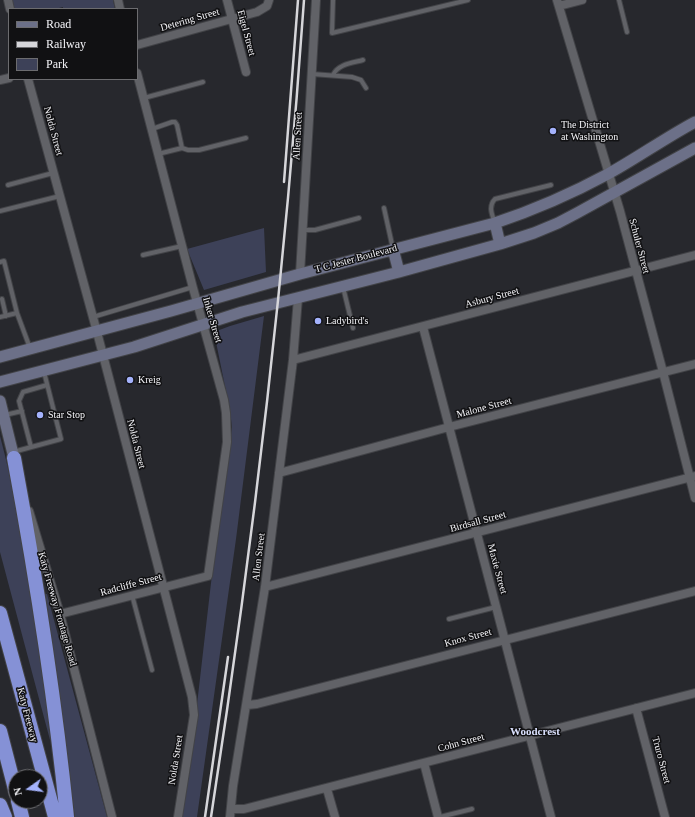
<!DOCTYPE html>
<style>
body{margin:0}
#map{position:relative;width:695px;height:817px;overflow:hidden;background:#27282d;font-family:"Times New Roman",serif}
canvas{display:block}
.legend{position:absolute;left:8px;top:8px;width:130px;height:72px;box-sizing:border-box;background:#111113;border:1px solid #6c6c6f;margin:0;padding:5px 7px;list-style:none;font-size:12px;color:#f4f4f8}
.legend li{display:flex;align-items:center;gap:8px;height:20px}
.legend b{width:20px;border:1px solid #6c6c6f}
.north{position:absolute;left:8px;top:769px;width:40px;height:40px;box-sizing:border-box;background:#111113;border:1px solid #6c6c6f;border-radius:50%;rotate:256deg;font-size:11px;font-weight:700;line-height:16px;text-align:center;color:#f4f4f8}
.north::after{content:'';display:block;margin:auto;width:14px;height:18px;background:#a4b2fc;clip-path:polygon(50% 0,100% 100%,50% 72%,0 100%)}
</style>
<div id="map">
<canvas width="695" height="817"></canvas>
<ul class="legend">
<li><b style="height:5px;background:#6c7088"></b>Road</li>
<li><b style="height:5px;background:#d6d6da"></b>Railway</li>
<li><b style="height:11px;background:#3d4158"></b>Park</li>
</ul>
<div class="north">N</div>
</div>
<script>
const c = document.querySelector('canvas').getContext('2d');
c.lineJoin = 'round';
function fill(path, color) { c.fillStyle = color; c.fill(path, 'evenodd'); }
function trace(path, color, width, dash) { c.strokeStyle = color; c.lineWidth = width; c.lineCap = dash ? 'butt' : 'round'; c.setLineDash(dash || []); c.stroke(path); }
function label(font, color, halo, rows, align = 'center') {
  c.font = font + ' "Times New Roman",serif'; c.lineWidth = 3; c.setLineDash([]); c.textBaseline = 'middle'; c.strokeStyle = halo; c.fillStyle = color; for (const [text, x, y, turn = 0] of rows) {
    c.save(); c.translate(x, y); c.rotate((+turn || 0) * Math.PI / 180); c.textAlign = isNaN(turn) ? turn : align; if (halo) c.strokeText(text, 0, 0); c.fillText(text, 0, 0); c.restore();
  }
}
fill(new Path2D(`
 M12,0H113L115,9H63V7L55,9H14Z
 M264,228L266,272L204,290L187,249Z
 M264,316L236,539L197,817H180L196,713L211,583L232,427L230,411L214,332L230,326Z
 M0,436C26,535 39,637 56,738L50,740L0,552Z
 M47,594L107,817H75L40,595Z`), '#3d4158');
const lane = new Path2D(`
 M333,0L332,33L468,0
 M619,0L627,32
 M312,74L352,77L361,80L366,88
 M333,75C338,64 352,63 363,60
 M144,98L203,82
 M152,129L172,122H175L177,125L182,148
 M158,154L182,148L188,150H199L246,138
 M8,185L53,173
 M384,208L393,249
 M0,211L60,196
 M495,223C492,215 488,206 495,199L551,185
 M303,230H315L359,218
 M143,255L182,246
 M0,262L4,261L17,313
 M343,287L353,328
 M2,299L6,316
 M0,317L17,313L30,348
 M93,317L193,287
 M5,415L22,411
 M31,447L19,401L23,392L47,385
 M13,452L61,439L44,372
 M132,595L152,670
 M449,619L496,607
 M440,817L472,809`);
const street = new Path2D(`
 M8,0L10,9
 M118,0L120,9
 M227,0L246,72
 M557,0L620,211L663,372L695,498
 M559,6L582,0
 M137,45L257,12L267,6L269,0
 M28,79L97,332L192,697L194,715L178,817
 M0,80L9,78
 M300,274L316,0
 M423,327L551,817
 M293,360L695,255
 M279,473L449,427L695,364
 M29,511L60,614L112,817
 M265,587L695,476
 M60,614L208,576L227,442L226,413L224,400L193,288L137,73
 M247,705L257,704L695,591
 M636,708L665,817
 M424,763L438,817
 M327,789L335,817
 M231,809H244L695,693
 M230,817L233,786L265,587L293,360L298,298`);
const secondary = new Path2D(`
 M495,223L500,244
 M393,249L399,272
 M0,357L171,311L300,274L495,223C534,210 571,194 608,174C637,158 665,138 695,122
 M0,382L134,347L242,312L399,272L500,244L534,233L558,223L577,213L695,148
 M0,401L14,458`);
const highway = new Path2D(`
 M14,458C36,577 55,697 67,817
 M0,613L55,817
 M0,731L16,793
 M18,801L22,817
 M0,805L5,817`);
trace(lane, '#424347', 6);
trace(street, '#424347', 10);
trace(secondary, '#424347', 13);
trace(highway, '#424347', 16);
trace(lane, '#616267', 4);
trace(street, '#616267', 8);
trace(secondary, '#6c7088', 11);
trace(highway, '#8591d6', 14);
trace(new Path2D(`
 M284,182L298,0
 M205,817L228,657
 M211,817C253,546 285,274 304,0`), '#d6d6da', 2.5);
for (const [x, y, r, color] of [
 [553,131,4,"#a4b2fc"],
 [318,321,4,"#a4b2fc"],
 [130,380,4,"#a4b2fc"],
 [40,415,4,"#a4b2fc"]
]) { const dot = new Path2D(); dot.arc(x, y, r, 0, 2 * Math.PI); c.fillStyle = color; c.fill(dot); trace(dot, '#111113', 1.5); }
label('10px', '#f4f4f8', '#111113', [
 ["Detering Street",190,20,-16],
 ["Eigel Street",246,33,75],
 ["Nolda Street",53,131,75],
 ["Allen Street",298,136,-87],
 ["Schuler Street",639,246,75],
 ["T C Jester Boulevard",356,259,-15],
 ["Asbury Street",492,298,-15],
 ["Inker Street",212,320,74],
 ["Malone Street",484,408,-15],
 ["Nolda Street",136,444,76],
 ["Birdsall Street",478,522,-15],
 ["Allen Street",259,557,-83],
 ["Maxie Street",497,569,75],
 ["Radcliffe Street",131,585,-15],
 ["Katy Freeway Frontage Road",57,609,74],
 ["Knox Street",468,638,-15],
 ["Katy Freeway",27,715,75],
 ["Cohn Street",461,743,-15],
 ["Nolda Street",176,760,-81],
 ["Truro Street",661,760,75]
]);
label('10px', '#f4f4f8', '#111113', [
 ["The District",561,125],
 ["at Washington",561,137],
 ["Ladybird's",326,321],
 ["Kreig",138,380],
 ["Star Stop",48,415]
], 'left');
label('bold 11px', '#dae0fd', '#111113', [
 ["Woodcrest",535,732]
]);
</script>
